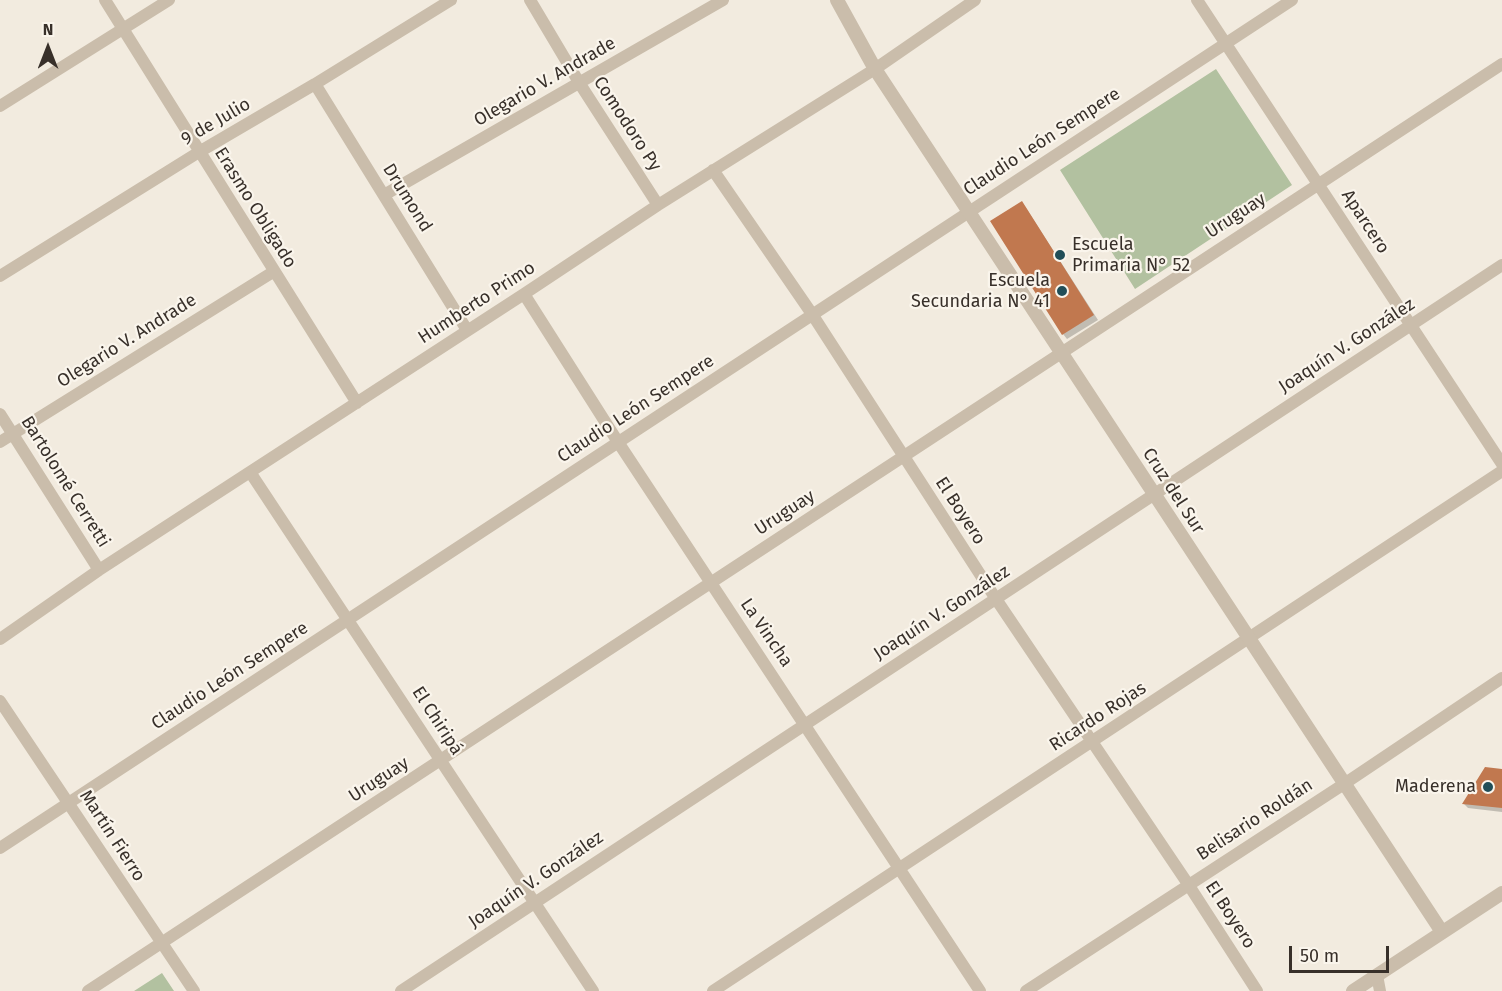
<!DOCTYPE html>
<meta charset="utf-8">
<style>
body{margin:0}
#map{position:relative;width:1502px;height:991px;overflow:hidden;background:#f2ebdf;font-family:"Fira Sans",sans-serif}
canvas{display:block}
.north{position:absolute;left:18px;top:18px;width:60px;height:60px;-webkit-text-stroke:4px #faf5ec;paint-order:stroke;rotate:0deg;font-size:16px;font-weight:700;line-height:24px;text-align:center;color:#38302a}
.north::after{content:'';display:block;margin:auto;width:21px;height:27px;background:#38302a;clip-path:polygon(50% 0,100% 100%,50% 72%,0 100%)}
.scale{position:absolute;left:1289px;top:946px;width:100px;height:27px;box-sizing:border-box;border:3px solid #38302a;border-top:0;padding-left:8px;font-size:18px;line-height:21px;white-space:nowrap;color:#38302a;-webkit-text-stroke:4px #faf5ec;paint-order:stroke}
</style>
<div id="map">
<canvas width="1502" height="991"></canvas>
<div class="north">N</div>
<div class="scale">50 m</div>
</div>
<script>
const c = document.querySelector('canvas').getContext('2d');
c.lineJoin = 'round';
function fill(path, color) { c.fillStyle = color; c.fill(path, 'evenodd'); }
function trace(path, color, width, dash) { c.strokeStyle = color; c.lineWidth = width; c.lineCap = dash ? 'butt' : 'round'; c.setLineDash(dash || []); c.stroke(path); }
function label(font, color, halo, rows, align = 'center') {
  c.font = font + ' "Fira Sans",sans-serif'; c.lineWidth = 4.5; c.setLineDash([]); c.textBaseline = 'middle'; c.strokeStyle = halo; c.fillStyle = color; for (const [text, x, y, turn = 0] of rows) {
    c.save(); c.translate(x, y); c.rotate((+turn || 0) * Math.PI / 180); c.textAlign = isNaN(turn) ? turn : align; if (halo) c.strokeText(text, 0, 0); c.fillText(text, 0, 0); c.restore();
  }
}
fill(new Path2D(`
 M1216,69L1292,185L1135,289L1060,170Z
 M162,973L174,991H134Z`), '#b2c1a0');
fill(new Path2D(`
 M1026,208L1098,320L1067,339L1063,334Z
 M1502,771V812L1468,808L1464,804Z`), '#0003');
fill(new Path2D(`
 M1022,201L1094,315L1062,335L990,221Z
 M1485,767L1502,769V808L1462,804Z`), '#c1784f');
trace(new Path2D(`
 M105,0L357,403
 M530,0L580,84L658,205
 M1197,0L1502,464
 M315,84L467,330
 M0,106L169,0
 M713,170L812,314L996,599L1188,884L1257,991
 M384,195L723,0
 M0,276L199,152L315,84L451,0
 M524,294L618,442L980,991
 M0,414L99,570
 M0,442L273,272
 M250,472L593,991
 M0,639L99,570L524,294L658,205L875,69L975,0
 M0,701L194,991
 M0,848L1292,0
 M1377,975L1380,991
 M88,991L1502,64
 M401,991L1502,265
 M713,991L1502,471
 M1026,991L1344,784L1502,678`), '#cabdab', 12);
trace(new Path2D(`
 M837,0L875,69L1442,932
 M1353,991L1502,893`), '#cabdab', 14);
for (const [x, y, r, color] of [
 [1060,255,6,"#214e58"],
 [1062,291,6,"#214e58"],
 [1488,787,6,"#214e58"]
]) { const dot = new Path2D(); dot.arc(x, y, r, 0, 2 * Math.PI); c.fillStyle = color; c.fill(dot); trace(dot, '#faf5ec', 2); }
label('18px', '#38302a', '#faf5ec', [
 ["Olegario V. Andrade",545,82,-30],
 ["9 de Julio",216,122,-30],
 ["Comodoro Py",627,124,57],
 ["Claudio León Sempere",1042,142,-33],
 ["Drumond",407,198,58],
 ["Erasmo Obligado",255,208,58],
 ["Uruguay",1236,216,-33],
 ["Aparcero",1365,222,57],
 ["Humberto Primo",477,303,-33],
 ["Olegario V. Andrade",127,341,-32],
 ["Joaquín V. González",1347,346,-33],
 ["Claudio León Sempere",636,409,-33],
 ["Bartolomé Cerretti",65,482,58],
 ["Cruz del Sur",1173,491,57],
 ["El Boyero",960,511,57],
 ["Uruguay",785,513,-33],
 ["Joaquín V. González",942,613,-33],
 ["La Vincha",766,633,56],
 ["Claudio León Sempere",230,676,-33],
 ["Ricardo Rojas",1098,717,-33],
 ["El Chiripá",437,721,57],
 ["Uruguay",379,780,-33],
 ["Belisario Roldán",1255,820,-33],
 ["Martín Fierro",112,836,57],
 ["Joaquín V. González",536,880,-34],
 ["El Boyero",1230,915,57]
]);
label('18px', '#38302a', '#faf5ec', [
 ["Escuela",1072,245,"left"],
 ["Primaria N° 52",1072,266,"left"],
 ["Escuela",1050,281],
 ["Secundaria N° 41",1050,302],
 ["Maderena",1476,787]
], 'right');
</script>
